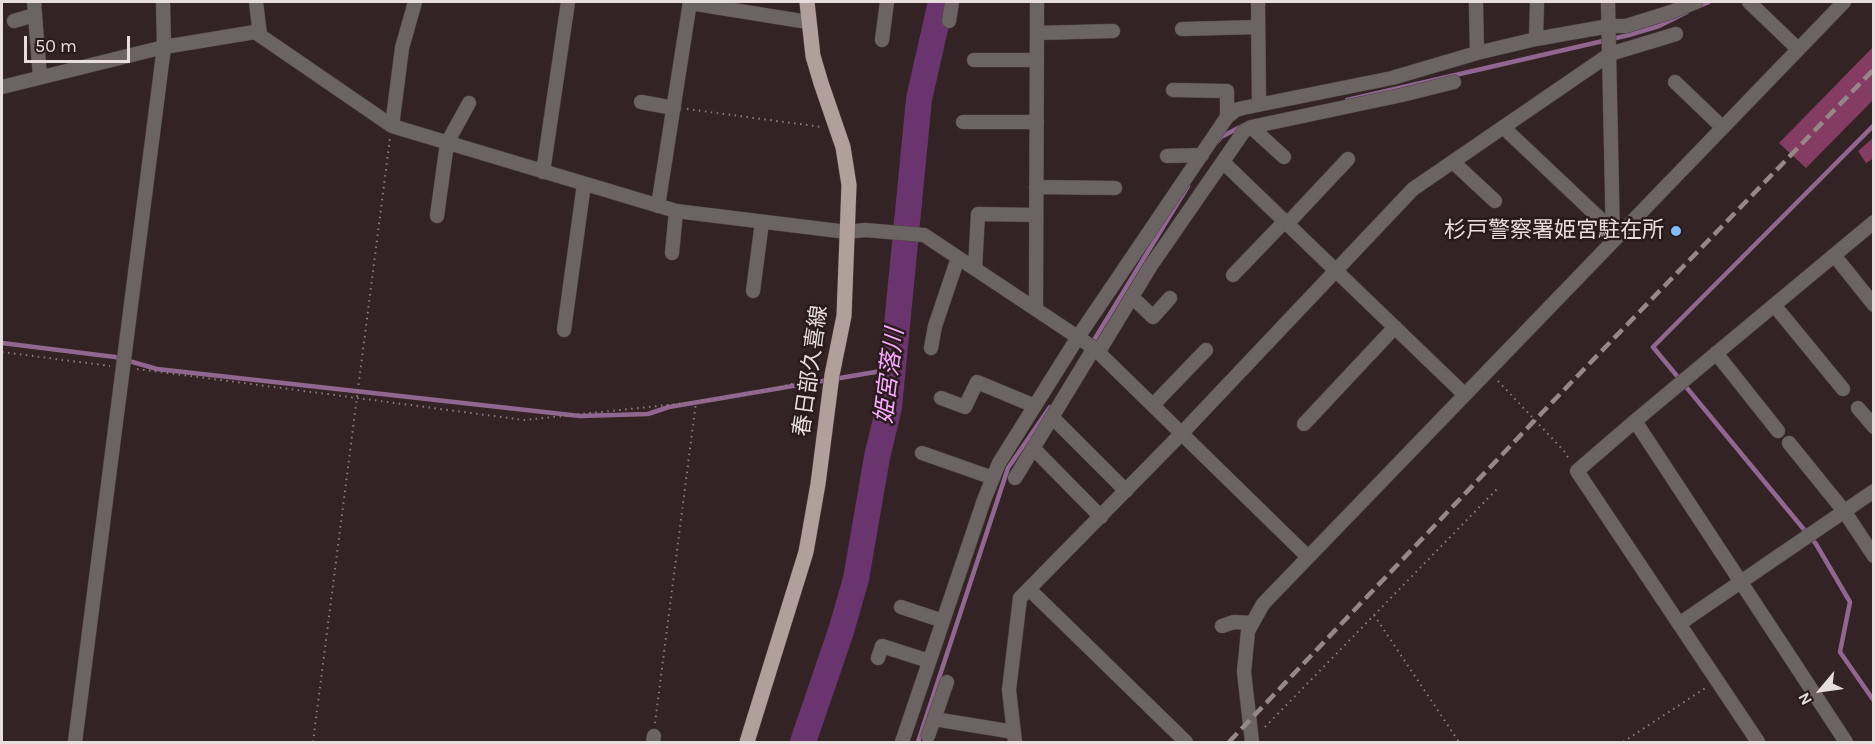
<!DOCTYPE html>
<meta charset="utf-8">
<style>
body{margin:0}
#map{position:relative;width:1875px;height:744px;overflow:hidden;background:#342325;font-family:Karla,sans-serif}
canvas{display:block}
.frame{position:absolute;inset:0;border:3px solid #e8dddd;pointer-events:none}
.north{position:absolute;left:1791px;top:660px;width:60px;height:60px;-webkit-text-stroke:4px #291a1b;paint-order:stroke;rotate:241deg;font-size:16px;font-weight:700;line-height:24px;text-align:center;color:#e8dddd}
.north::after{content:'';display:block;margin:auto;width:21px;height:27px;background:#e8dddd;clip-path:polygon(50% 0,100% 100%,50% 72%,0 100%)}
.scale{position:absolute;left:24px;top:36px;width:106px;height:27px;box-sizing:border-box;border:3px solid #e8dddd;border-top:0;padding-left:8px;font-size:18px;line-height:21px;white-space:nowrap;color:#e8dddd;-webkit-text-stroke:4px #291a1b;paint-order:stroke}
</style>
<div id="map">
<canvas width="1875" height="744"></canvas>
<div class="frame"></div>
<div class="north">N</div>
<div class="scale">50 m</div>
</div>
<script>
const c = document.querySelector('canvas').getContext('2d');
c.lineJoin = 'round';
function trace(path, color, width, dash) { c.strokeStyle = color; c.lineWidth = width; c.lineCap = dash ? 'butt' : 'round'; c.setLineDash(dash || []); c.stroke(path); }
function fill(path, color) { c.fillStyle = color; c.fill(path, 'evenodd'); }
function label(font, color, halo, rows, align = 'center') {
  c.font = font + ' Karla,"Noto Sans JP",sans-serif'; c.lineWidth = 5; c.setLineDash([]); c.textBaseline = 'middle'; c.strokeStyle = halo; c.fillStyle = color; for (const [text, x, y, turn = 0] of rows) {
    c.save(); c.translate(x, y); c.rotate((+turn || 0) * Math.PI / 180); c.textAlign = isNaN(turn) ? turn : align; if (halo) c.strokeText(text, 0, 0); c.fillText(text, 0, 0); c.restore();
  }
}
trace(new Path2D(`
 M1697,7L1709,2
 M1347,100L1629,35L1659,26L1687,12
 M1874,125L1653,347L1816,544L1850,602L1840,652L1874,701
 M1218,141L1221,137L1246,124
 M2,343L115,357L157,369L580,416L648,414L669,407L893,369
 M1091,345L1188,186
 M918,742L1008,468L1050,407`), '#906790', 4.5);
trace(new Path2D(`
 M803,742L841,631L856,579L877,457L889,407L919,99L941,2`), '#6a356f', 26);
fill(new Path2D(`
 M1874,46V99L1806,168L1779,143Z
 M1874,137V158L1866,163L1858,151Z`), '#853c63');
const minor = new Path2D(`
 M34,2L40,77
 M256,2L260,35
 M1258,2L1259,104
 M1476,2L1477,53
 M1608,2L1613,241
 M1749,2L1798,49
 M690,3L808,22
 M14,21L34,15
 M949,21L952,2
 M1182,29L1258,27
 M1037,33L1113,31
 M1536,39L1537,2
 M882,40L887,2
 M974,60H1037
 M1675,82L1722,127
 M2,87L164,47L255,32L392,126L676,211L847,232L865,230L924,235L1094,348L1308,557
 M1173,90L1227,91V117
 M641,102L674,108
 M963,122H1037
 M392,126L402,48L415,2
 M1251,127L1284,157
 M1503,127L1613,231
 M1167,156L1202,155
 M1223,162L1464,394
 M1453,162L1495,201
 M543,172L568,2
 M1036,187L1115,188
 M658,206L690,2
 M437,216L447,143L469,103
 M1287,224L1348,159
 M672,253L676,211
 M1834,255L1874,305
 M975,269L978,214L1036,215
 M1233,275L1284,222
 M753,291L762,222
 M1132,297L1153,317L1170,298
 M1774,305L1843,389
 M1036,309L1037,2
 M564,330L584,184
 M931,348L935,326L958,258
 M1099,351L1150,267L1244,131L1251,127L1402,95L1454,82
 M1716,353L1778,431
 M941,398L965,407L977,382L1035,406
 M1153,405L1206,350
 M1858,408L1874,427
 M1052,417L1126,491
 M1635,421L1846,742
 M1304,424L1395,327
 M1789,443L1844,511L1874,556
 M1033,448L1101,517
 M922,453L993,478
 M1015,478L1094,348
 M1029,589L1186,742
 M901,607L943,621
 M1679,624L1874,491
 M1222,626L1234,622L1252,623
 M878,658L882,646L929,661
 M934,719L1014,732
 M928,736L947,682
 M75,742L164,47L163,2
 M653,742L654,736
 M902,742L984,500L999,463L1078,337L1227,117L1236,110L1243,108L1392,78L1477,53L1536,39L1609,26H1626L1671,12L1696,2
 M1015,742L1009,690L1020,598L1182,433L1413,189L1610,54L1676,34
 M1252,742L1244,672L1248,631L1263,604L1844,2
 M1758,742L1577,471L1635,421L1874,222`);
const major = new Path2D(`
 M747,742L806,552L818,484L832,375L844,316L849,185L843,147L821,83L813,56L807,2`);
trace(minor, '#514142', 15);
trace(major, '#514142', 16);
trace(new Path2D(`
 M687,109L822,127
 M2,352L110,366
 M137,369L524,420L696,402L749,394L818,378
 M1498,381L1564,451L1569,459
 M1374,615L1459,742
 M655,723L696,402
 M1265,727L1497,489
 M313,742L390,138
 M1623,742L1707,687`), '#8c7e7f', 2, [1.5, 4.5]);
trace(minor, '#6c6462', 14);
trace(major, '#b09f9a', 15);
trace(new Path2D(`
 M1229,742L1535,420L1874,69`), '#968889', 4.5, [12, 6]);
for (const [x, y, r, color] of [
 [1676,231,6,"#82bcfa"]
]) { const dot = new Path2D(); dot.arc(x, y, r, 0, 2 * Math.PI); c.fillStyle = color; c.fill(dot); trace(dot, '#291a1b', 2); }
label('22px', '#e8dddd', '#291a1b', [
 ["杉戸警察署姫宮駐在所",1664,231]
], 'right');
label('22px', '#e8dddd', '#291a1b', [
 ["春日部久喜線",811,371,-82]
]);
label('italic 24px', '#f8aaff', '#291a1b', [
 ["姫宮落川",890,376,-83]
]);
</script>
